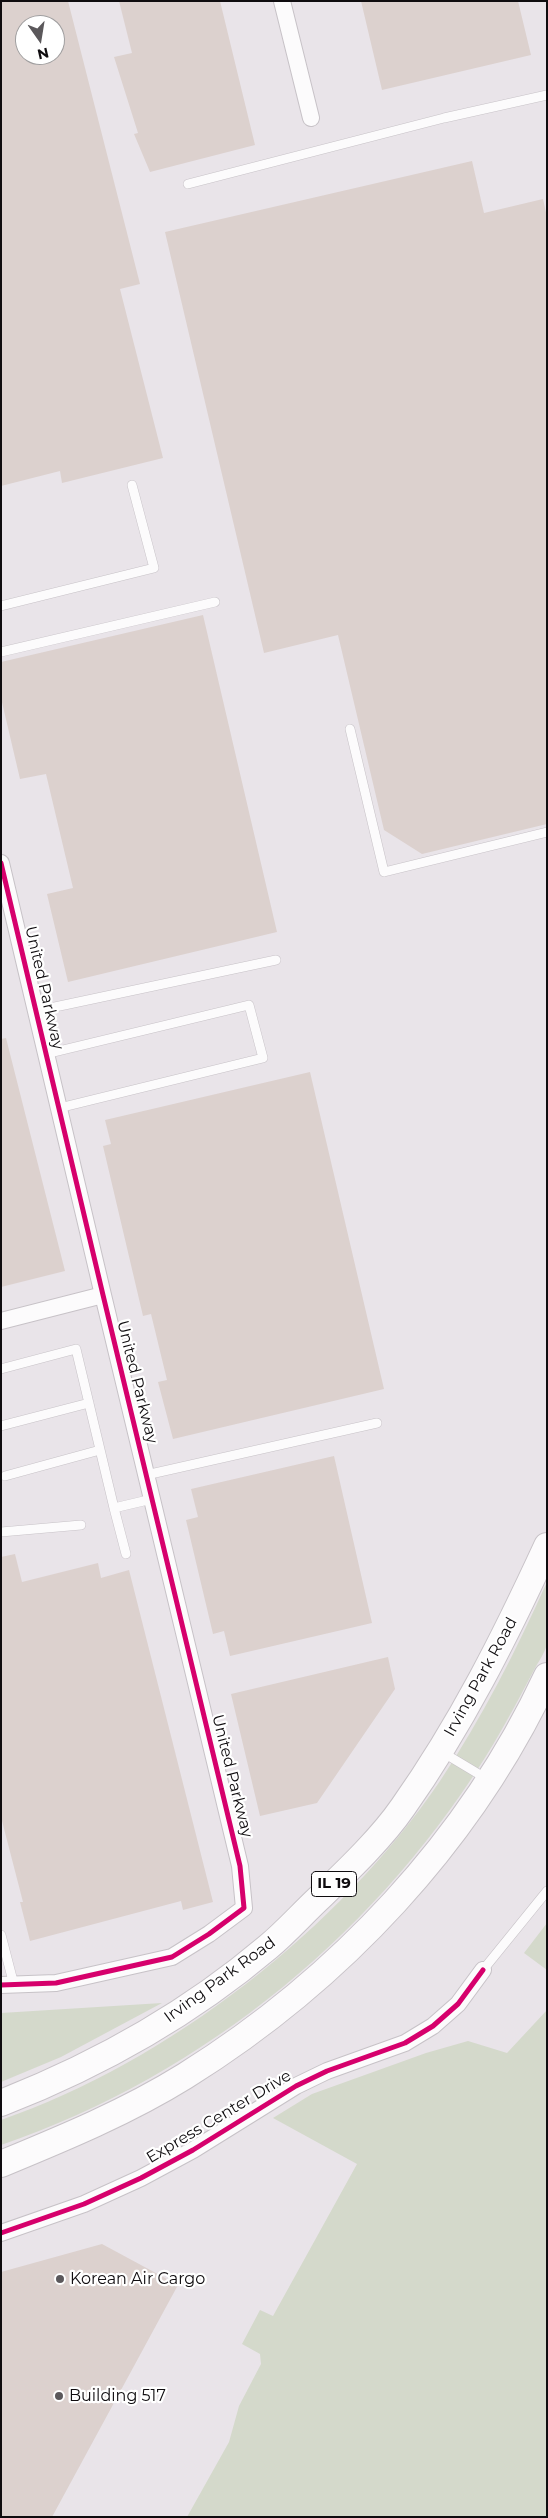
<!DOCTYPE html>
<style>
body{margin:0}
#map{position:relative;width:548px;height:2518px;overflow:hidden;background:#e9e4e9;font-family:Montserrat,sans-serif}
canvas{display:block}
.frame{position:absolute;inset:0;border:2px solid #0f0c0f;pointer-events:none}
.north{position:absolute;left:15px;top:15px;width:50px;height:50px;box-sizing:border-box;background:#fff;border:1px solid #9f9e9f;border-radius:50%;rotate:167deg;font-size:14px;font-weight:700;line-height:20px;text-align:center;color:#0f0c0f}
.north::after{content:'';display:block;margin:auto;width:18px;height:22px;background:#5b585b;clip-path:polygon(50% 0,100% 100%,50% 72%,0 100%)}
</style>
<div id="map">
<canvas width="548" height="2518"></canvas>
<div class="frame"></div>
<div class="north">N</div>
</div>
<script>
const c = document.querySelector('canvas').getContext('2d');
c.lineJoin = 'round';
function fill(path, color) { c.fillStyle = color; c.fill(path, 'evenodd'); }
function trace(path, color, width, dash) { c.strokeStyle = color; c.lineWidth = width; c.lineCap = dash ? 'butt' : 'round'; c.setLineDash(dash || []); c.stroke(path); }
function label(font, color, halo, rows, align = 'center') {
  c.font = font + ' Montserrat,sans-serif'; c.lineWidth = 4.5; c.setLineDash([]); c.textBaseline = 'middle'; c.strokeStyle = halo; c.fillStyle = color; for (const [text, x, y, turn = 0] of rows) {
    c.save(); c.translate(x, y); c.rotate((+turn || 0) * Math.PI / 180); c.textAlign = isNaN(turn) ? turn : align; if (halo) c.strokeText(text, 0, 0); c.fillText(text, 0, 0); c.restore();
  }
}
fill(new Path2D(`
 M547,1582C547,1600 548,1627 547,1644C545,1653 538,1662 534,1670C521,1695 508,1719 494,1743C383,1928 206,2075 1,2145V2120C169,2062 340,1928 440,1781C482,1718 516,1651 547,1582Z
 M547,1923V1970L524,1953Z
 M162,2003L61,2057L1,2082V2013Z
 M547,2010V2517H187L229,2442L239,2406L261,2364L260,2354L242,2344L260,2310L273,2316L357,2164L273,2118L312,2094L426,2053L468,2041L507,2053Z`), '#d4d9cb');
fill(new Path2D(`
 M1,1H68L140,284L120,289L163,458L62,483L60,471L1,486ZM25,25H55V55H25Z
 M119,1H220L255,145L150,172L134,134L138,133L114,57L132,53Z
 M361,1H518L531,55L382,90Z
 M472,161L484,213L543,199L547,217V824L422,854L384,830L338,635L264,653L165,232Z
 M203,615L277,932L68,982L47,894L73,888L46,774L20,779L1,698V662Z
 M6,1038L65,1271L1,1287V1039Z
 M310,1072L384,1389L173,1439L158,1382L167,1380L151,1314L143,1316L103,1146L111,1144L105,1120Z
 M334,1456L372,1623L230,1656L224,1631L213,1634L186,1520L198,1517L191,1489Z
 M15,1554L22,1582L98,1563L101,1578L129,1570L213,1902L183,1910L181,1901L30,1941L20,1902H23L1,1817V1557Z
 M388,1657L395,1689L317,1803L260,1816L231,1694Z
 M102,2244L178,2285L52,2517H1V2272Z`), '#dcd1ce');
const lane = new Path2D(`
 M188,184L444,118L547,95
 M1,606L154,568L132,485
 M1,652L215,602
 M350,729L384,872L547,832
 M36,1011L276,960
 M46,1054L249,1005L263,1058L59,1108
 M1,1369L76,1349L114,1508L152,1499
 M1,1426L89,1403
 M146,1475L377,1423
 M5,1476L100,1450
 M114,1508L126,1554
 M1,1532L81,1525
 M442,1752L487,1779
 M1,1935L14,1985
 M483,1970L547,1891`);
const street = new Path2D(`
 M282,1L311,118
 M1,863L103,1295L240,1866L244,1908L209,1934L172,1957L56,1983L1,1985
 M1,1321L103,1295
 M1,2233L84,2204L141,2178L193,2150L296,2086L327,2071L405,2043L433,2026L458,2004L483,1970`);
const primary = new Path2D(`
 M1,2103C98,2065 189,2014 268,1947C286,1932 301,1915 318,1899C346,1872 381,1839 403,1807C461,1725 505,1637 547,1546
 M1,2164C64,2138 127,2112 185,2076C339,1980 470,1841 547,1676`);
trace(lane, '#c7c2c7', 10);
trace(street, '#c7c2c7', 18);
trace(primary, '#c7c2c7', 28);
trace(lane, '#fcfbfc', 9);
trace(street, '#fcfbfc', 16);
trace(primary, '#fcfbfc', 26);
trace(new Path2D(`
 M1,863L103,1295L240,1866L244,1908L209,1934L172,1957L56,1983L1,1985
 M1,2233L84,2204L141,2178L193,2150L296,2086L327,2071L405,2043L433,2026L458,2004L483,1970`), '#d6006c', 5);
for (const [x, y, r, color] of [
 [60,2279,5,"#5b585b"],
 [59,2396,5,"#5b585b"]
]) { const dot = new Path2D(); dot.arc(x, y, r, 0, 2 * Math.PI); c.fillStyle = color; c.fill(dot); trace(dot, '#fff', 2); }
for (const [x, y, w] of [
 [334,1884,45]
]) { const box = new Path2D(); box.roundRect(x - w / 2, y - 12.5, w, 25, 4); c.fillStyle = '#fff'; c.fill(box); trace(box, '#0f0c0f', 1); }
label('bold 15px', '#0f0c0f', null, [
 ["IL 19",334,1884]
]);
label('16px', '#0f0c0f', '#fff', [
 ["United Parkway",44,988,77],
 ["United Parkway",137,1382,76],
 ["Irving Park Road",481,1677,-61],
 ["United Parkway",232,1776,76],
 ["Irving Park Road",220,1980,-36],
 ["Express Center Drive",219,2117,-31]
]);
label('16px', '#0f0c0f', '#fff', [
 ["Korean Air Cargo",70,2279],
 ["Building 517",69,2396]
], 'left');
</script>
